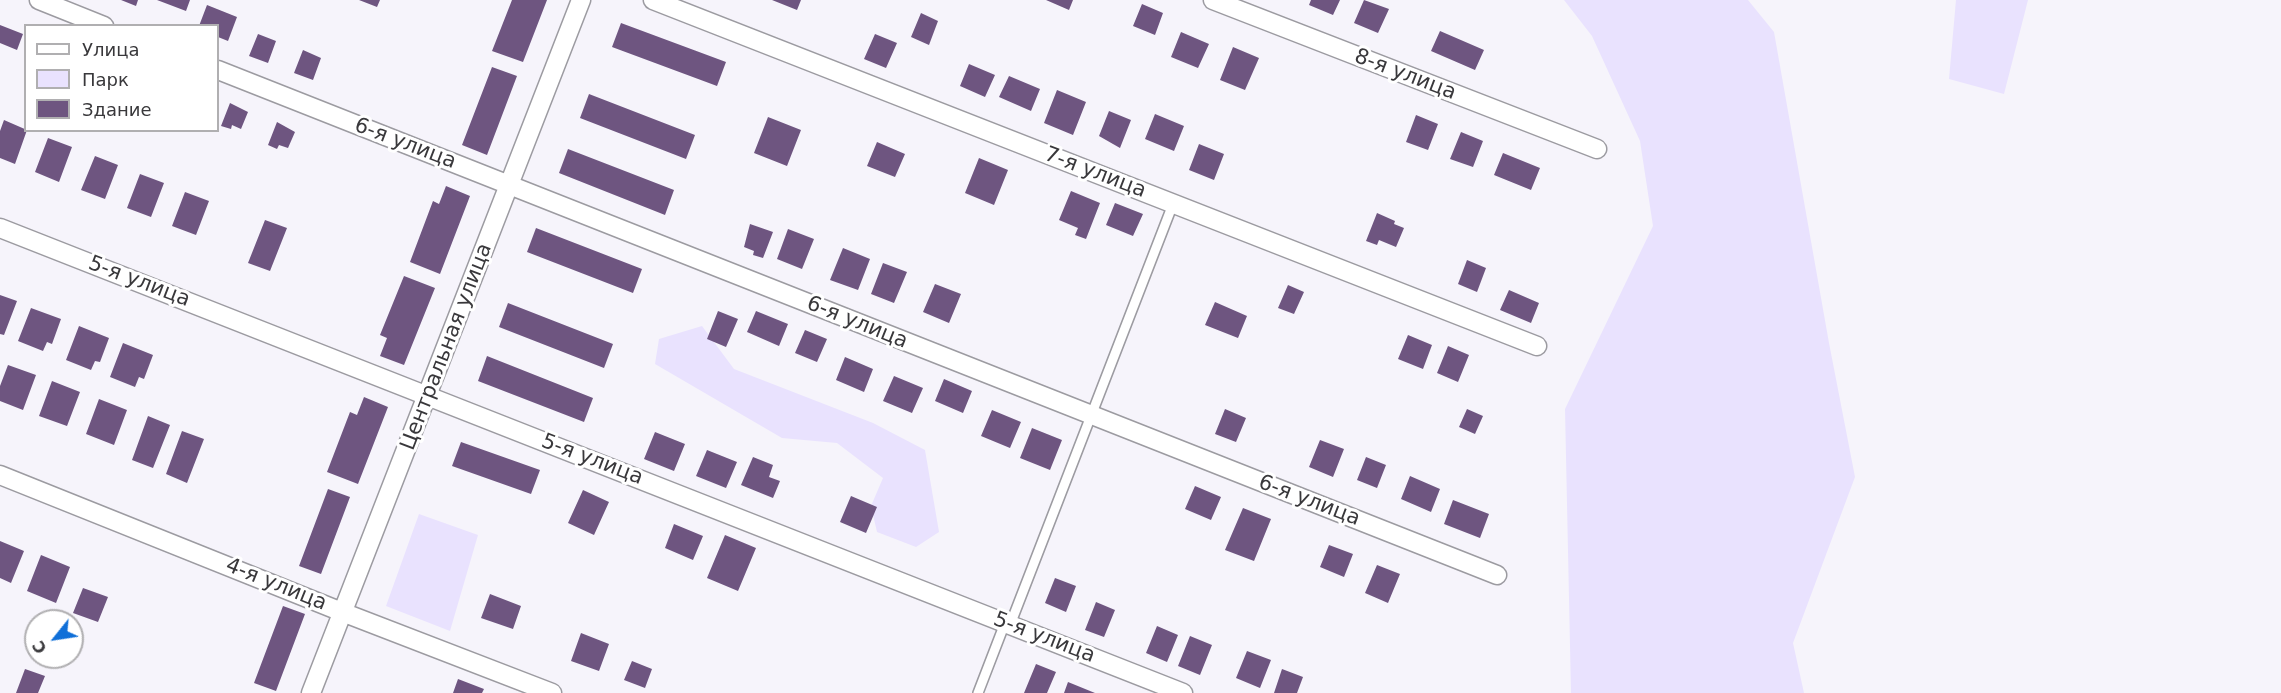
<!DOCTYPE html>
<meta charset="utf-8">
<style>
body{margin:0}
#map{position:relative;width:2281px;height:693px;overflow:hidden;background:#f6f4fb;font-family:"DejaVu Sans",sans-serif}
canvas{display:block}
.legend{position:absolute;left:24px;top:24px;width:195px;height:108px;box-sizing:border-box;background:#fff;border:2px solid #b0afb1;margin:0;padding:8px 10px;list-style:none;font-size:18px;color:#39383b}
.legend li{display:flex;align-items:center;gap:12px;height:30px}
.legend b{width:30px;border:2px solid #b0afb1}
.north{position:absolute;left:24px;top:609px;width:60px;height:60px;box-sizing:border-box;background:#fff;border:2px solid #b0afb1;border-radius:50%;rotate:240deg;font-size:16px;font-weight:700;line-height:24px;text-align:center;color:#39383b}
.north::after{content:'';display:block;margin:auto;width:21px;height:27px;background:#0f6fd8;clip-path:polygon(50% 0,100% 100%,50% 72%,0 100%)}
</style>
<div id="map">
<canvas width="2281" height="693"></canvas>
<ul class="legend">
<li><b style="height:8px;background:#fff"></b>Улица</li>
<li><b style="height:16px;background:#e9e2fe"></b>Парк</li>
<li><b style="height:16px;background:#6e5580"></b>Здание</li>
</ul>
<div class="north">С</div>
</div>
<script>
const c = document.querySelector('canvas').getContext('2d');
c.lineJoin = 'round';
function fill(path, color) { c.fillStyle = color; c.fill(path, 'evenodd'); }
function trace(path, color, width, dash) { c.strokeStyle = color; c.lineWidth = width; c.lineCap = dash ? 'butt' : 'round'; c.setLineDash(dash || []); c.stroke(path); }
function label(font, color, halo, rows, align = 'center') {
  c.font = font + ' "DejaVu Sans",sans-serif'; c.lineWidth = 6; c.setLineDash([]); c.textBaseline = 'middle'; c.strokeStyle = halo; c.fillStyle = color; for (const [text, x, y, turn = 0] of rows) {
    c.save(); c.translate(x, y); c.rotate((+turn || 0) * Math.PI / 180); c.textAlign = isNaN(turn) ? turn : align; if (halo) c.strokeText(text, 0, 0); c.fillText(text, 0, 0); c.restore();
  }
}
fill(new Path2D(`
 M1564,0H1748L1774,32L1829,343L1855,477L1793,643L1804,693H1571L1565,409L1653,226L1640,141L1592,36Z
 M1956,0H2028L2004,94L1949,79Z
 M702,326L734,369L873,423L925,450L939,532L916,547L877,532L871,506L883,478L837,443L782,438L655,364L659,339Z
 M419,514L478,535L450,631L386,606Z`), '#e9e2fe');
fill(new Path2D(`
 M121,0H138L136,6Z
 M157,0H190L186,11Z
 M359,0H380L377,7Z
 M512,0H547L523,62L492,51Z
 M772,0H801L797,10Z
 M1046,0H1073L1069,10Z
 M1311,0H1340L1333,15L1309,5Z
 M1364,0L1389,9L1378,33L1354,23Z
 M1142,4L1163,13L1155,35L1133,26Z
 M207,5L237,17L228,41L218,37V26H199Z
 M921,13L938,21L929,45L911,37Z
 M621,23L726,62L717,86L612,47Z
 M0,25L23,34L17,50L0,43Z
 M1440,31L1484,50L1475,70L1431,51Z
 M1181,32L1209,44L1198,68L1171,57Z
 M258,34L276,41L268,63L249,56Z
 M875,34L897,43L886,68L864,59Z
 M1233,47L1259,58L1245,90L1220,80Z
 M303,50L321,58L313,80L294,73Z
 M969,64L995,75L985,97L960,86Z
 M492,67L517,76L487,155L462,145Z
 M1009,76L1040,89L1031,111L999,97Z
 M1057,90L1086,102L1073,135L1044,123Z
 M589,94L695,135L686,159L580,118Z
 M230,103L248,112L241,129L232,125L231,129L221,126Z
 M1109,111L1131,120L1120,148L1099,136Z
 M1155,114L1184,126L1174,151L1145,139Z
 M1416,115L1438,124L1428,150L1406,142Z
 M768,117L801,130L787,166L754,153Z
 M4,120L27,130L15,164L0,158V131Z
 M277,122L295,132L288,148L279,145L277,149L268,145Z
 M1461,132L1483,141L1473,167L1450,159Z
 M48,138L72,147L59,182L35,172Z
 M877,142L905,154L895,177L867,166Z
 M1199,144L1224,154L1214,180L1189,170Z
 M568,149L674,190L665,215L559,173Z
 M1503,153L1540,168L1531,190L1494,175Z
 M95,156L118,165L105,199L81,190Z
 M979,158L1008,170L994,205L965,193Z
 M140,174L164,183L151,217L127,208Z
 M446,186L470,196L440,274L410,262L433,201L439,204Z
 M1071,191L1100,203L1086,239L1075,235L1078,228L1059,220Z
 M185,192L209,201L196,235L172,226Z
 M1115,203L1143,214L1133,236L1106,225Z
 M1377,213L1395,221L1394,224L1404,228L1396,247L1379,240L1377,245L1366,241Z
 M265,220L287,228L270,271L248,263Z
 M750,224L773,232L763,258L753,255L754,251L744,247Z
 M536,228L642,269L633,293L527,252Z
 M788,229L814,239L802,269L777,259Z
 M843,248L870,259L858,290L830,280Z
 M1467,260L1486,268L1477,292L1458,284Z
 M883,263L907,272L894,303L871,294Z
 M404,276L435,288L404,365L380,356L387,338L380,335Z
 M935,284L961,294L949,323L923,312Z
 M1288,285L1304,292L1294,314L1278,308Z
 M1509,290L1539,303L1531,323L1500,310Z
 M0,295L17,301L4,335L0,334Z
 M1215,302L1247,316L1238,338L1205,325Z
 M508,303L613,344L604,368L499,327Z
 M31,308L61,319L52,344L47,342L43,351L18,341Z
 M718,311L738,319L726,347L707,339Z
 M756,311L788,324L779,346L747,332Z
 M79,326L109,338L100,362L95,361L91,370L66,360Z
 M805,330L827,339L817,362L795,353Z
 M1408,335L1432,345L1423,369L1398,359Z
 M123,343L153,355L144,379L139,377L135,387L110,377Z
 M1448,346L1469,355L1458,382L1437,373Z
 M487,356L593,398L584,422L478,381Z
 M845,357L873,369L864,392L836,380Z
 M8,365L36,375L23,410L0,401V386Z
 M894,376L923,388L912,413L883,401Z
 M944,379L972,391L963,413L935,401Z
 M52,381L80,392L67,426L39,416Z
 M364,397L388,407L358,484L327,472L350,412L357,415Z
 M99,399L127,410L114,445L86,434Z
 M1225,409L1246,418L1236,442L1215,434Z
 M1467,409L1483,416L1475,434L1459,427Z
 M992,410L1021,422L1010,448L981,436Z
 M148,416L170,425L153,468L132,460Z
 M1032,428L1062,440L1050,470L1020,458Z
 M182,431L204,439L187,483L166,474Z
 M655,432L685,444L674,471L644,459Z
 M1320,440L1344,449L1333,477L1309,467Z
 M461,442L540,470L531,494L452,466Z
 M707,450L737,462L726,488L696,476Z
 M753,457L773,465L769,477L780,481L773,498L741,485Z
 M1366,457L1386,465L1377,488L1357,480Z
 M1410,476L1440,489L1431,512L1401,499Z
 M1195,486L1221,497L1211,520L1185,509Z
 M328,489L350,497L321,574L299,566Z
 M583,490L609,502L594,535L568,523Z
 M851,496L877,507L866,533L840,522Z
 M1453,500L1489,514L1480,538L1444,524Z
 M1243,508L1271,519L1254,561L1225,550Z
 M674,524L703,536L693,560L665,548Z
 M725,535L756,548L738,591L707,578Z
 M0,541L24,551L11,583L0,578Z
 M1329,545L1353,554L1344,577L1320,567Z
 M41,555L70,567L56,603L27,591Z
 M1377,565L1400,574L1388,603L1365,593Z
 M1055,578L1076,586L1066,612L1045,603Z
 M83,588L108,597L98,622L73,613Z
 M490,594L521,606L513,629L481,618Z
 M1096,602L1115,610L1104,637L1085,630Z
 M283,606L305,614L276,691L254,683Z
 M1157,626L1178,635L1167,662L1146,653Z
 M581,633L609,644L599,671L571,661Z
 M1190,636L1212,645L1200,675L1178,666Z
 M1247,651L1271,660L1260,688L1236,678Z
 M632,661L652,669L645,688L624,680Z
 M1036,664L1056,672L1047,693H1024Z
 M25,669L45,676L38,693H16Z
 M1282,669L1303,677L1297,693H1274Z
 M458,679L484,689L482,693H453Z
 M1068,682L1095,693H1064Z`), '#6e5580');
const service = new Path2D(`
 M1010,625L1173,204
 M978,693L1005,623`);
const minor = new Path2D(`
 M39,0L104,26
 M653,0L1537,346
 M1213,0L1597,149
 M218,70L1497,575
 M0,228L1183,693
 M0,475L342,612L552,693
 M311,693L581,0`);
trace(service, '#9c9ba1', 12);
trace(minor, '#9c9ba1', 21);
trace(service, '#fff', 9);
trace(minor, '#fff', 18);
label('21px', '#39383b', '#fff', [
 ["8-я улица",1405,75,21],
 ["6-я улица",405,144,21],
 ["7-я улица",1095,173,21],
 ["5-я улица",139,282,21],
 ["6-я улица",857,323,22],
 ["Центральная улица",447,347,-69],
 ["5-я улица",592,460,21],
 ["6-я улица",1309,501,21],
 ["4-я улица",276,585,22],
 ["5-я улица",1044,638,21]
]);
</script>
